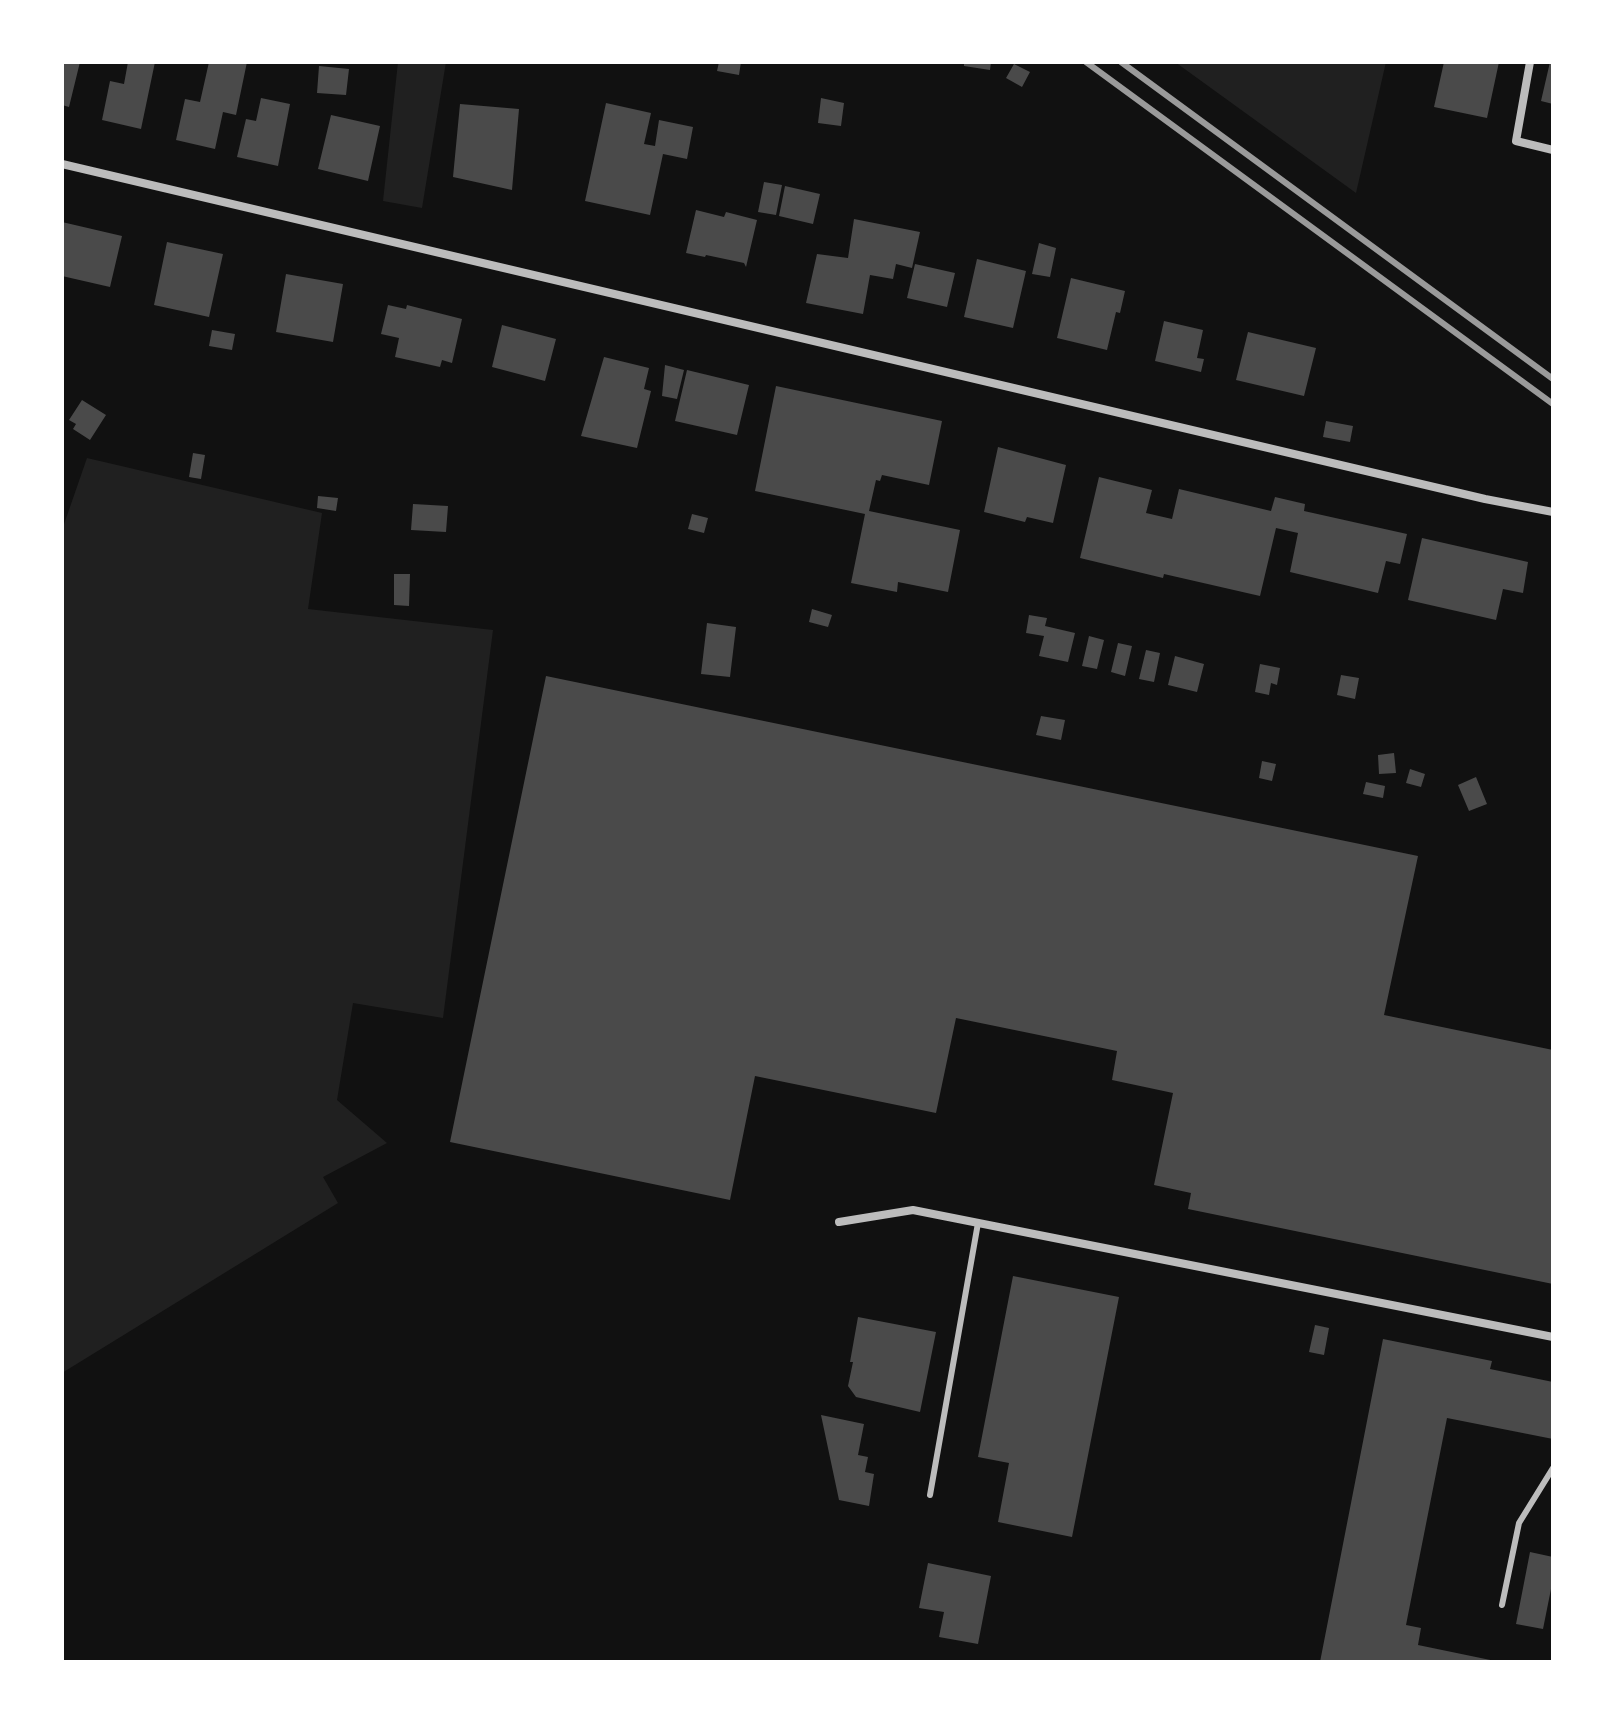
<!DOCTYPE html>
<style>
body{margin:0}
#map{position:relative;width:1615px;height:1724px;overflow:hidden;background:#111;font-family:"IBM Plex Sans",sans-serif}
canvas{display:block}
.frame{position:absolute;inset:0;border:64px solid #fff;pointer-events:none}
</style>
<div id="map">
<canvas width="1615" height="1724"></canvas>
<div class="frame"></div>
</div>
<script>
const c = document.querySelector('canvas').getContext('2d');
c.lineJoin = 'round';
function fill(path, color) { c.fillStyle = color; c.fill(path, 'evenodd'); }
function trace(path, color, width, dash) { c.strokeStyle = color; c.lineWidth = width; c.lineCap = dash ? 'butt' : 'round'; c.setLineDash(dash || []); c.stroke(path); }
fill(new Path2D(`
 M398,62H446L422,208L383,201Z
 M1175,62H1386L1356,193Z
 M87,458L322,513L308,609L493,630L443,1018L353,1003L337,1100L387,1143L323,1177L338,1203L62,1373V530Z`), '#202020');
fill(new Path2D(`
 M62,62H80L69,107L62,105Z
 M128,62H155L141,129L102,120L110,81L124,84Z
 M209,62H247L236,115L223,112L215,149L176,140L185,99L200,102Z
 M719,62H741L739,75L717,71Z
 M964,62H991L990,70L964,66Z
 M1444,62H1499L1487,118L1434,107Z
 M1550,62H1553V104L1541,101Z
 M1014,64L1030,72L1022,87L1006,78Z
 M319,66L349,69L346,95L317,93Z
 M261,98L290,104L278,166L237,157L246,119L256,121Z
 M821,98L844,103L841,126L818,123Z
 M606,103L651,113L644,144L655,146L659,120L693,127L687,159L663,154L650,215L585,201Z
 M460,104L519,109L512,190L453,177Z
 M331,115L380,126L368,181L318,169Z
 M764,182L782,185L776,215L758,212Z
 M785,186L820,194L813,224L779,216Z
 M696,210L724,217L726,212L757,220L746,267L744,263L706,255L705,257L686,253Z
 M854,219L920,232L912,268L896,264L893,279L870,275L863,314L806,303L817,254L848,258Z
 M62,222L122,236L110,287L62,276Z
 M167,242L223,254L209,317L154,305Z
 M1039,243L1056,248L1050,277L1032,274Z
 M977,259L1026,271L1013,328L964,317Z
 M915,264L955,273L947,307L907,298Z
 M286,274L343,284L333,342L276,332Z
 M1071,278L1125,291L1120,313L1116,312L1107,350L1057,338Z
 M388,305L406,309L407,305L462,319L452,363L442,360L440,367L395,357L399,338L381,334Z
 M1164,321L1203,330L1197,358L1204,359L1201,372L1155,361Z
 M502,325L556,339L545,381L492,367Z
 M212,330L235,334L232,350L209,346Z
 M1248,332L1316,348L1304,396L1236,380Z
 M604,357L649,368L644,389L651,391L637,448L581,436Z
 M665,365L684,370L677,399L662,396Z
 M687,370L749,385L737,435L675,421Z
 M776,386L942,421L929,485L882,475L880,481L876,480L869,511L960,530L948,592L898,582L897,592L851,583L865,514L755,491Z
 M82,400L106,415L90,440L73,429L76,424L69,420Z
 M1326,421L1353,426L1350,442L1323,437Z
 M998,447L1066,465L1053,523L1027,517L1025,522L984,512Z
 M193,453L205,455L201,479L189,477Z
 M1099,477L1152,490L1146,513L1172,519L1179,489L1271,511L1275,497L1305,504L1304,511L1407,534L1400,564L1386,561L1378,593L1290,572L1298,533L1276,528L1260,596L1164,574L1163,578L1080,558Z
 M318,496L338,498L336,511L317,508Z
 M413,504L448,506L446,532L411,530Z
 M692,514L708,518L704,533L688,529Z
 M1422,538L1528,562L1523,593L1503,589L1496,620L1408,600Z
 M394,574H410L409,606L394,605Z
 M812,609L832,615L828,627L809,622Z
 M1029,615L1047,618L1045,626L1075,633L1068,662L1039,656L1044,636L1026,633Z
 M707,623L736,627L730,677L701,674Z
 M1089,636L1104,640L1097,669L1082,666Z
 M1118,643L1132,646L1125,676L1111,672Z
 M1146,650L1160,653L1154,682L1139,679Z
 M1175,656L1204,664L1197,692L1168,685Z
 M1260,664L1280,668L1277,685L1271,683L1269,695L1255,692Z
 M1341,675L1359,678L1355,699L1337,695Z
 M546,676L1418,856L1384,1015L1553,1050V1284L1188,1209L1191,1193L1154,1185L1173,1093L1112,1080L1117,1051L956,1018L936,1113L755,1076L730,1200L450,1142Z
 M1041,716L1065,720L1061,740L1036,735Z
 M1394,753L1396,773L1379,774L1378,755Z
 M1262,761L1276,764L1272,781L1259,778Z
 M1410,769L1425,774L1421,787L1406,783Z
 M1476,777L1487,804L1469,811L1458,785Z
 M1366,782L1385,786L1383,798L1363,794Z
 M1013,1276L1119,1297L1072,1537L998,1522L1009,1463L978,1457Z
 M858,1317L936,1332L920,1412L856,1397L848,1386L853,1362H850Z
 M1315,1325L1329,1328L1324,1355L1309,1352Z
 M1383,1339L1492,1361L1490,1369L1553,1382V1439L1447,1418L1406,1625L1421,1628L1418,1645L1500,1662H1320Z
 M821,1415L864,1424L858,1455L868,1457L865,1472L874,1474L869,1506L839,1500Z
 M1530,1552L1553,1557V1579L1543,1629L1516,1624Z
 M928,1563L991,1576L978,1644L939,1637L944,1612L919,1608Z`), '#4a4a4a');
trace(new Path2D(`
 M930,1495L978,1223
 M1502,1605L1519,1523L1553,1468`), '#bcbcbc', 6);
trace(new Path2D(`
 M1530,62L1516,141L1553,150
 M62,164L1485,499L1553,512
 M839,1222L913,1210L1553,1337`), '#bcbcbc', 8);
trace(new Path2D(`
 M1086,62L1553,404
 M1121,62L1553,379`), '#9a9a9a', 6);
</script>
